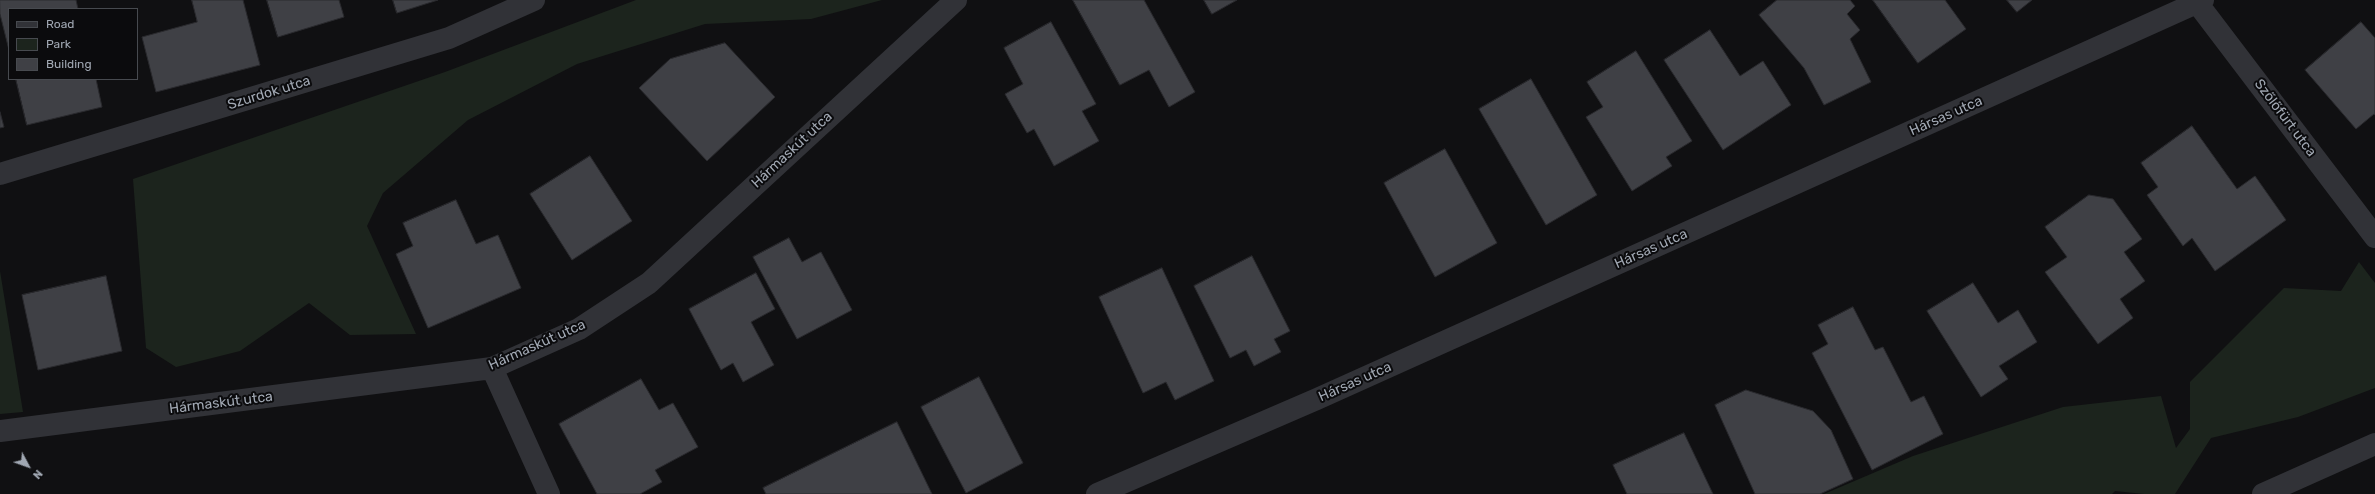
<!DOCTYPE html>
<meta charset="utf-8">
<style>
body{margin:0}
#map{position:relative;width:2375px;height:494px;overflow:hidden;background:#101012;font-family:Rubik,sans-serif}
canvas{display:block}
.legend{position:absolute;left:8px;top:8px;width:130px;height:72px;box-sizing:border-box;background:#0b0b0d;border:1px solid #474a4f;margin:0;padding:5px 7px;list-style:none;font-size:12px;color:#a1a8b3}
.legend li{display:flex;align-items:center;gap:8px;height:20px}
.legend b{width:20px;border:1px solid #474a4f}
.north{position:absolute;left:8px;top:446px;width:40px;height:40px;-webkit-text-stroke:3px #0b0b0d;paint-order:stroke;rotate:131deg;font-size:11px;font-weight:700;line-height:16px;text-align:center;color:#a1a8b3}
.north::after{content:'';display:block;margin:auto;width:14px;height:18px;background:#a1a8b3;clip-path:polygon(50% 0,100% 100%,50% 72%,0 100%)}
</style>
<div id="map">
<canvas width="2375" height="494"></canvas>
<ul class="legend">
<li><b style="height:5px;background:#313237"></b>Road</li>
<li><b style="height:11px;background:#1c241d"></b>Park</li>
<li><b style="height:11px;background:#3f4045"></b>Building</li>
</ul>
<div class="north">N</div>
</div>
<script>
const c = document.querySelector('canvas').getContext('2d');
c.lineJoin = 'round';
function fill(path, color) { c.fillStyle = color; c.fill(path, 'evenodd'); }
function trace(path, color, width, dash) { c.strokeStyle = color; c.lineWidth = width; c.lineCap = dash ? 'butt' : 'round'; c.setLineDash(dash || []); c.stroke(path); }
function label(font, color, halo, rows, align = 'center') {
  c.font = font + ' Rubik,sans-serif'; c.lineWidth = 4; c.setLineDash([]); c.textBaseline = 'middle'; c.strokeStyle = halo; c.fillStyle = color; for (const [text, x, y, turn = 0] of rows) {
    c.save(); c.translate(x, y); c.rotate((+turn || 0) * Math.PI / 180); c.textAlign = isNaN(turn) ? turn : align; if (halo) c.strokeText(text, 0, 0); c.fillText(text, 0, 0); c.restore();
  }
}
fill(new Path2D(`
 M636,0H882L811,19L705,24L577,64L468,120L383,193L367,226L416,334L350,335L309,303L240,351L176,367L146,348L133,179L445,72Z
 M2359,262L2375,283V388L2298,417L2211,438L2175,494H2144L2115,491L2112,494H1824L1913,456L2063,407L2161,396L2176,448L2190,429V382L2284,288L2341,291Z
 M0,271L23,412L0,414Z`), '#1c241d');
const building = new Path2D(`
 M0,0H76L78,9H9V50L0,14Z
 M192,0H243L260,65L156,92L142,37L197,22Z
 M267,0H339L344,17L278,37Z
 M393,0H438L397,13Z
 M1073,0H1144L1195,92L1169,107L1149,70L1120,85Z
 M1204,0H1237L1212,14Z
 M1777,0H1850L1855,6L1847,14L1860,30L1850,39L1871,82L1824,105L1804,68L1759,15Z
 M1873,0H1945L1966,29L1918,63Z
 M2007,0H2032L2017,12Z
 M1051,22L1096,104L1082,111L1099,141L1054,166L1034,129L1027,133L1005,94L1023,84L1004,48Z
 M2361,22L2375,38V115L2374,114L2356,129L2305,70Z
 M1710,30L1740,76L1763,61L1791,105L1723,150L1664,60Z
 M725,43L775,97L707,161L639,88L670,59Z
 M1636,51L1692,141L1666,157L1672,166L1632,191L1586,117L1603,107L1587,82Z
 M16,79H96L102,107L27,125Z
 M1531,79L1597,195L1546,225L1479,109Z
 M0,112L4,127L0,128Z
 M2192,126L2237,189L2255,176L2286,220L2215,271L2192,238L2183,246L2147,195L2158,187L2141,163Z
 M1445,149L1497,243L1435,277L1384,183Z
 M590,156L632,221L572,260L530,194Z
 M2089,195L2113,199L2142,239L2124,252L2145,281L2120,299L2133,318L2098,344L2045,272L2067,257L2045,227Z
 M456,200L476,244L498,235L521,288L428,328L396,254L413,246L403,223Z
 M789,238L802,262L821,252L852,310L797,339L753,257Z
 M1252,256L1290,331L1274,339L1281,352L1254,366L1246,350L1230,358L1194,286Z
 M1162,268L1214,381L1175,400L1166,382L1143,393L1099,297Z
 M756,273L775,309L751,322L774,365L743,382L733,363L721,370L689,309Z
 M106,276L122,351L38,370L22,295Z
 M1973,283L1998,323L2018,310L2037,342L1999,366L2008,379L1981,397L1927,311Z
 M1853,307L1875,350L1883,347L1911,402L1924,396L1943,434L1872,470L1812,353L1828,344L1818,325Z
 M979,377L1023,463L966,493L921,407Z
 M641,379L659,410L673,403L698,447L655,470L662,482L640,494H597L559,424Z
 M1746,390L1813,411L1831,430L1853,479L1820,494H1755L1715,405Z
 M897,422L932,494H766L763,488Z
 M1684,433L1713,494H1627L1613,465Z`);
fill(building, '#3f4045');
trace(building, '#2a2a2e', 1);
trace(new Path2D(`
 M2195,0L2375,237
 M0,174L449,38L534,0
 M492,368L549,494
 M0,431L492,368L579,329L649,283L956,0
 M1097,494L1317,399L2203,0
 M2263,494L2375,444`), '#313237', 22);
label('14px', '#a1a8b3', '#0b0b0d', [
 ["Szurdok utca",269,93,-17],
 ["Hársas utca",1946,116,-24],
 ["Szőlőfürt utca",2285,118,53],
 ["Hármaskút utca",792,150,-43],
 ["Hársas utca",1651,249,-24],
 ["Hármaskút utca",537,345,-24],
 ["Hársas utca",1355,382,-24],
 ["Hármaskút utca",221,403,-7]
]);
</script>
